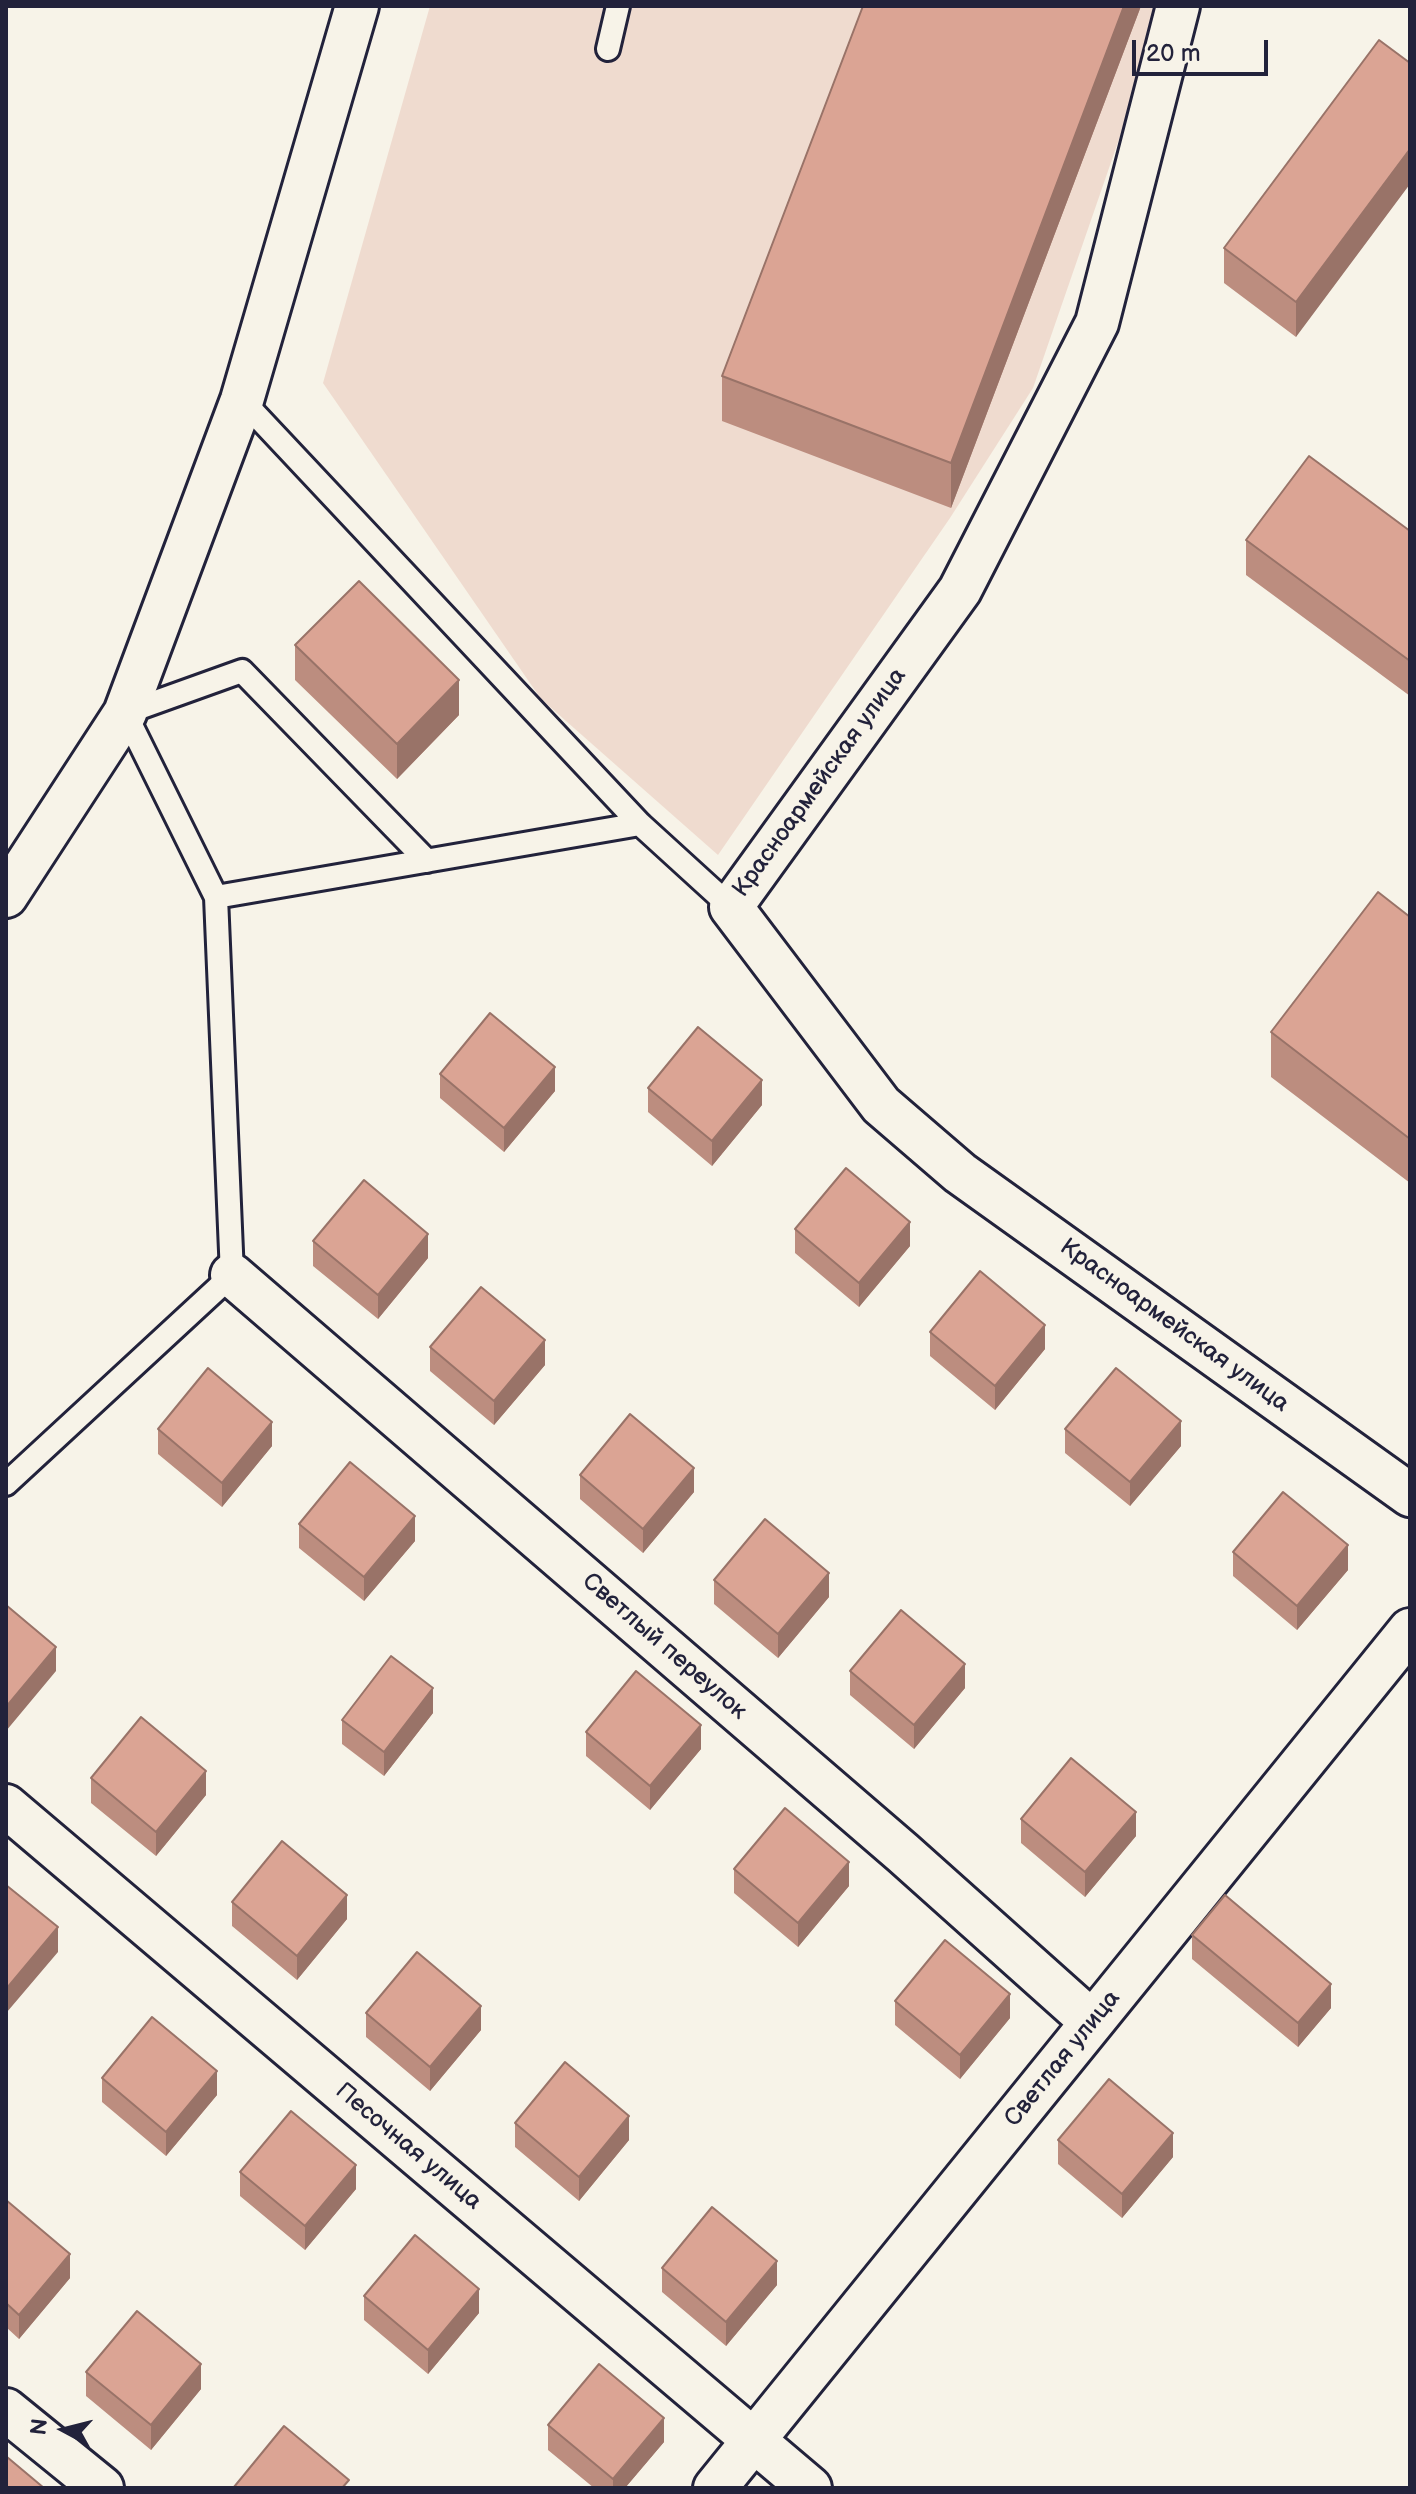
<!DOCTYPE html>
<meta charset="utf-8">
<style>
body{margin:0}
#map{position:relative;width:1416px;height:2494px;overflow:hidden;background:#f7f3e8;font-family:"Balsamiq Sans",sans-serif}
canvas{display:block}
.frame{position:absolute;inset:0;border:8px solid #22223b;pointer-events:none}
.north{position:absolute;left:24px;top:2390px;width:80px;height:80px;-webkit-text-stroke:6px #f7f3e8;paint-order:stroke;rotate:277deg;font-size:22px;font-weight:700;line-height:32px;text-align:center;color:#22223b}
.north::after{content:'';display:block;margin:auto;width:28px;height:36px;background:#22223b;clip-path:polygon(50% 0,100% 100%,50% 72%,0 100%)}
.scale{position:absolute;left:1132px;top:40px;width:136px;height:36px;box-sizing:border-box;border:4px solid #22223b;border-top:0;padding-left:10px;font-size:24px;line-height:28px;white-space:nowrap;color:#22223b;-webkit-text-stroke:6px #f7f3e8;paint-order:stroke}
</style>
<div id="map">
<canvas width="1416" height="2494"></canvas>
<div class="frame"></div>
<div class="north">N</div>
<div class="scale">20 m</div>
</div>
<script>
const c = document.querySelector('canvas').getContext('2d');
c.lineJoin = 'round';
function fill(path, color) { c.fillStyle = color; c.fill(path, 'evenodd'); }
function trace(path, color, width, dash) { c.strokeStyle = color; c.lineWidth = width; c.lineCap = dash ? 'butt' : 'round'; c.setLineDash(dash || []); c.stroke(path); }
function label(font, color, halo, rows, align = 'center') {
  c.font = font + ' "Balsamiq Sans",sans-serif'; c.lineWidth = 8; c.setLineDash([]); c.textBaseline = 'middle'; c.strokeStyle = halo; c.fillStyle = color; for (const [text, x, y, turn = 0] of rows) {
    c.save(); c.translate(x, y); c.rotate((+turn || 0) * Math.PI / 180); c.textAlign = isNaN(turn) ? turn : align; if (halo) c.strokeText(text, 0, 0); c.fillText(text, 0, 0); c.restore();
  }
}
fill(new Path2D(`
 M430,6H1165L1033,388L950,518L718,855L541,699L323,383Z`), '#efdbcf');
const service = new Path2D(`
 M608,49L618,6
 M242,400L640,824L731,907
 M216,897L640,824
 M6,1484L232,1275L216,897L125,713L242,671L427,861`);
const minor = new Path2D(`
 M1178,6L1097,323L960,590L731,907L881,1105L960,1173L1410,1495
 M6,896L125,713L242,400L357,6
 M232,1275L903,1853L1092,2022
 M6,1806L810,2488
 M6,2410L102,2488
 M715,2488L1410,1630`);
trace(service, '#22223b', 28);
trace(minor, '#22223b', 48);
trace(service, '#f7f3e8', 22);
trace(minor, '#f7f3e8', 42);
fill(new Path2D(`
 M863,6H1141L951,508L722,421V376Z
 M1379,40L1296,337L1224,283V248Z
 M1410,531V696L1246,575V540Z
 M295,645L459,715L397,779L295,680Z
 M1410,917V1183L1271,1077V1032Z
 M440,1074L555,1091L504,1152L440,1098Z
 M648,1088L762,1105L712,1166L648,1112Z
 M795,1229L910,1246L859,1307L795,1253Z
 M313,1241L428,1258L378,1319L313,1266Z
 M930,1332L1045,1349L995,1410L930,1356Z
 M430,1347L545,1365L494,1425L430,1371Z
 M158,1429L272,1446L222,1507L158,1454Z
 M1065,1429L1181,1446L1130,1506L1065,1453Z
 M580,1475L694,1492L643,1553L580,1499Z
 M299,1524L415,1541L364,1601L299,1548Z
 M1233,1552L1348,1570L1297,1630L1233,1576Z
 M714,1580L829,1597L778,1658L714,1604Z
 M850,1671L965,1688L914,1749L850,1695Z
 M433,1713L384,1776L342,1744V1720Z
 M586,1732L701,1749L650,1810L586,1756Z
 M91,1778L206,1795L156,1856L91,1803Z
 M1021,1819L1136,1836L1085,1897L1021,1843Z
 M734,1869L849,1886L798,1947L734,1893Z
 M232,1902L347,1919L297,1980L232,1926Z
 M1192,1935L1331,2008L1298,2047L1192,1959Z
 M895,2001L1010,2018L960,2079L895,2025Z
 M366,2013L481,2030L430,2091L366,2037Z
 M102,2078L217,2095L166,2156L102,2102Z
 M515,2123L629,2140L579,2201L515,2147Z
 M1058,2140L1173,2157L1122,2218L1058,2164Z
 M240,2172L356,2189L305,2250L240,2196Z
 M6,2200L70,2278L19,2339L6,2327Z
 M662,2268L777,2285L726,2346L662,2292Z
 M364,2296L479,2313L428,2374L364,2320Z
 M86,2372L201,2389L151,2450L86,2396Z
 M548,2425L664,2442L625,2488H594L548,2450Z`), '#bc8d7f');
fill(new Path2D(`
 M1124,6H1141L951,508V463Z
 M1410,149V184L1296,337V302Z
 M459,680V715L397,779V744Z
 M555,1067V1091L504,1152V1128Z
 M762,1080V1105L712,1166V1141Z
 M910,1222V1246L859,1307V1283Z
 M428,1234V1258L378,1319V1295Z
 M1045,1325V1349L995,1410V1386Z
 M545,1340V1365L494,1425V1401Z
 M1181,1421V1446L1130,1506V1482Z
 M272,1422V1446L222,1507V1483Z
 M694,1468V1492L643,1553V1529Z
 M415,1516V1541L364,1601V1577Z
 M1348,1545V1570L1297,1630V1606Z
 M829,1573V1597L778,1658V1634Z
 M56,1647V1671L6,1731V1707Z
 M965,1664V1688L914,1749V1725Z
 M433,1688V1713L384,1776V1752Z
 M701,1725V1749L650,1810V1786Z
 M206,1771V1795L156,1856V1832Z
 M1136,1812V1836L1085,1897V1872Z
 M849,1862V1886L798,1947V1923Z
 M347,1895V1919L297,1980V1956Z
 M58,1927V1952L7,2012V1988Z
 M1331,1984V2008L1298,2047V2023Z
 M1010,1994V2018L960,2079V2055Z
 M481,2006V2030L430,2091V2067Z
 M217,2071V2095L166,2156V2132Z
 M629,2116V2140L579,2201V2177Z
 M1173,2133V2157L1122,2218V2194Z
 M356,2165V2189L305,2250V2226Z
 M70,2254V2278L19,2339V2315Z
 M777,2261V2285L726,2346V2322Z
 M479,2289V2313L428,2374V2350Z
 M201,2364V2389L151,2450V2425Z
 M664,2418V2442L625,2488H613V2479Z`), '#997368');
const building = new Path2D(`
 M863,6H1124L951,463L722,376Z
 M1379,40L1410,63V149L1296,302L1224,248Z
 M1309,456L1410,531V661L1246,540Z
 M359,581L459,680L397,744L295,645Z
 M1378,892L1410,917V1139L1271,1032Z
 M490,1013L555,1067L504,1128L440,1074Z
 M698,1027L762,1080L712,1141L648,1088Z
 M846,1168L910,1222L859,1283L795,1229Z
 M364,1180L428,1234L378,1295L313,1241Z
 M980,1271L1045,1325L995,1386L930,1332Z
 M481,1287L545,1340L494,1401L430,1347Z
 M208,1368L272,1422L222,1483L158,1429Z
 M1116,1368L1181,1421L1130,1482L1065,1429Z
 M630,1414L694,1468L643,1529L580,1475Z
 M350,1462L415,1516L364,1577L299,1524Z
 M1283,1492L1348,1545L1297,1606L1233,1552Z
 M765,1519L829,1573L778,1634L714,1580Z
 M6,1605L56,1647L6,1707Z
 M901,1610L965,1664L914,1725L850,1671Z
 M391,1656L433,1688L384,1752L342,1720Z
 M636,1671L701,1725L650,1786L586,1732Z
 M141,1717L206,1771L156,1832L91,1778Z
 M1071,1758L1136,1812L1085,1872L1021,1819Z
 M785,1808L849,1862L798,1923L734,1869Z
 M282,1841L347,1895L297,1956L232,1902Z
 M6,1885L58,1927L7,1988L6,1987Z
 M1225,1895L1331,1984L1298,2023L1192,1935Z
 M945,1940L1010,1994L960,2055L895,2001Z
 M417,1952L481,2006L430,2067L366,2013Z
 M152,2017L217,2071L166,2132L102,2078Z
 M565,2062L629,2116L579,2177L515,2123Z
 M1109,2079L1173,2133L1122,2194L1058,2140Z
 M291,2111L356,2165L305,2226L240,2172Z
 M6,2200L70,2254L19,2315L6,2303Z
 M712,2207L777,2261L726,2322L662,2268Z
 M415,2235L479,2289L428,2350L364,2296Z
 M137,2311L201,2364L151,2425L86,2372Z
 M599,2364L664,2418L613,2479L548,2425Z
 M284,2426L349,2480L342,2488H236L234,2487Z
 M7,2457L44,2488H6V2458Z`);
fill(building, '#dba494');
trace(building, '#997368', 2);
label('24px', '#22223b', '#f7f3e8', [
 ["Красноармейская улица",820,783,-54],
 ["Красноармейская улица",1174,1326,36],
 ["Светлый переулок",664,1647,41],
 ["Светлая улица",1063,2059,-51],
 ["Песочная улица",408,2147,40]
]);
</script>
